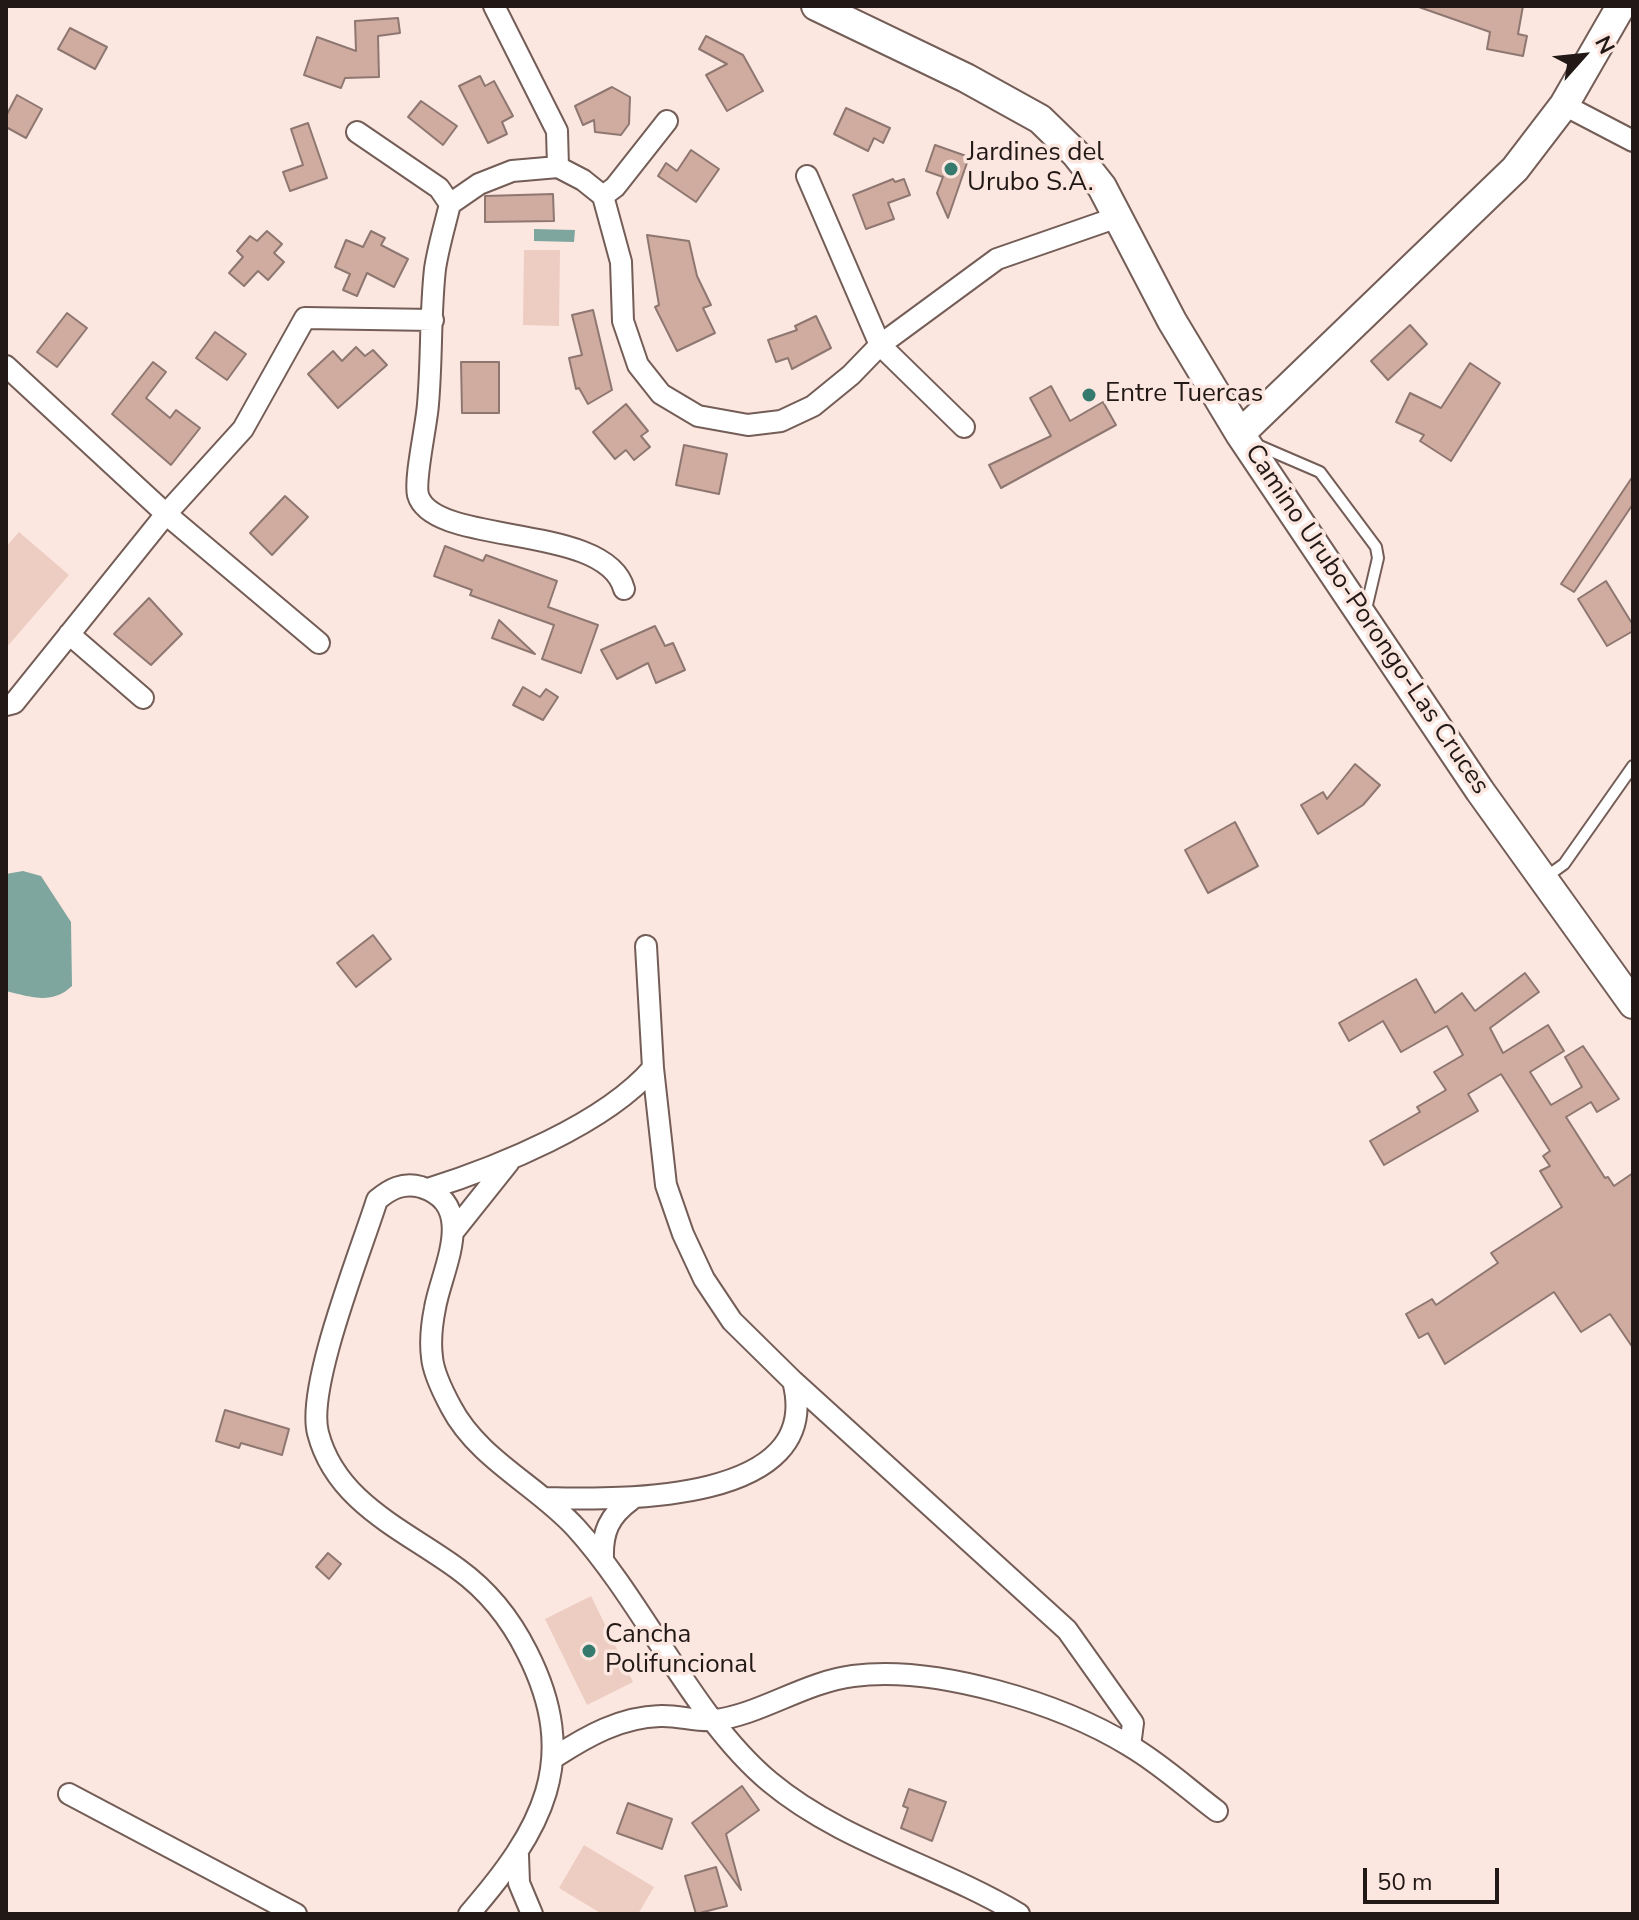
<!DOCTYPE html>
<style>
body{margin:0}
#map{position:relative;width:1639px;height:1920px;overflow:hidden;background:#fce7e0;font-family:"Nunito Sans",sans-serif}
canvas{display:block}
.frame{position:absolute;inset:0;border:8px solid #221916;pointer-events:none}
.north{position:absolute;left:1543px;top:16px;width:80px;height:80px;-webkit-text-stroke:6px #fce7e0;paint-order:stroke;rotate:63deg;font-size:22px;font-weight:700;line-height:32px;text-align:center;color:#221916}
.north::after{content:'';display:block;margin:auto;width:28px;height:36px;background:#221916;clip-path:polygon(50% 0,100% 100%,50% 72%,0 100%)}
.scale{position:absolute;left:1363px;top:1868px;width:136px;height:36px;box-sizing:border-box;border:4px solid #221916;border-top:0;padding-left:10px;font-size:24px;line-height:28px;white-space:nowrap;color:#221916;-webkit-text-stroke:6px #fce7e0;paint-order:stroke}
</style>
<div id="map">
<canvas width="1639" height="1920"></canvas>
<div class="frame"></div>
<div class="north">N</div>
<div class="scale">50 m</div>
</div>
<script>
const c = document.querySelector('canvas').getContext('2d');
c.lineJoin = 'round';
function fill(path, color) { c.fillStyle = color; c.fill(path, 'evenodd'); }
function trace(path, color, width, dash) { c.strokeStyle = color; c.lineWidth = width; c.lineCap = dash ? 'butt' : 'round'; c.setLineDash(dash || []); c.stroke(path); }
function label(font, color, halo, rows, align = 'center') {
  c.font = font + ' "Nunito Sans",sans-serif'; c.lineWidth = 7; c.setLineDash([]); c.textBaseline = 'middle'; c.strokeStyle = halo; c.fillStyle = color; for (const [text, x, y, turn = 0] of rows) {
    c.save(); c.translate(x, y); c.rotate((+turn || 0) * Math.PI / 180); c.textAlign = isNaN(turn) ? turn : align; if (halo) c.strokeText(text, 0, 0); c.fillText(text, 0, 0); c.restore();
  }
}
fill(new Path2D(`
 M524,250H560L559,326L523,325Z
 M19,532L69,575L6,648V547Z
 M591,1596L633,1682L587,1705L545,1619Z
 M584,1845L654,1887L638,1914H602L559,1888Z`), '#edccc2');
fill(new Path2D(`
 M534,229L575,230L574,242L534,241Z
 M23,871L41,876L71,922L72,986C52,1005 31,997 6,991V874Z`), '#7ea69e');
const building = new Path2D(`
 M1416,6H1523L1518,34L1527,36L1523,56L1487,49L1490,32Z
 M398,18L400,33L378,36L379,77L345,78L341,88L304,75L317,37L356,51L355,21Z
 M70,28L107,47L95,69L58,49Z
 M706,36L743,55L763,91L727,111L706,75L727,64L699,49Z
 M480,76L485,86L494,81L513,116L502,122L507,134L488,143L459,86Z
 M612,87L630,97L629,124L621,135L595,132L594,120L583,125L575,106Z
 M17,95L42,109L26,138L6,127V116Z
 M421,101L457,126L443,145L408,117Z
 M846,108L890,128L883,143L874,138L868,151L834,134Z
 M308,123L327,178L290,191L283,172L303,165L291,129Z
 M935,145L969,157L948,218L937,193L943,177L926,171Z
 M691,150L719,169L696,202L658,176L666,163L677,171Z
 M893,179L895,182L904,179L910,195L888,203L894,219L866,229L853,195Z
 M553,194L554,221L485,222V196Z
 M267,231L282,244L274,253L284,262L268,280L258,271L244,286L229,273L243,257L237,251L250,236L257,241Z
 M371,231L385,238L381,245L408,259L394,287L367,273L357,296L343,290L350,274L335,267L346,240L363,247Z
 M647,235L689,241L697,276L711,305L703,308L715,333L677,351L655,307L659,305Z
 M593,310L612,390L588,404L579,388L576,389L569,358L582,355L572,315Z
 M67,313L87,328L57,367L37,352Z
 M816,316L831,348L792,369L788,358L776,362L768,340L797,330L795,326Z
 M1410,325L1427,344L1388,380L1371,361Z
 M215,332L246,354L227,380L196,358Z
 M356,347L365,356L373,350L387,365L338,408L308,374L333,351L342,361Z
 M153,362L166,372L146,398L170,418L176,410L200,428L171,465L112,414Z
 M461,362H499V413H462Z
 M1470,363L1500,383L1451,461L1420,441L1424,435L1396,422L1410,393L1441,408Z
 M1051,386L1070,421L1103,402L1116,425L1001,488L989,465L1051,436L1030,398Z
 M626,404L648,431L641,436L650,447L634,460L626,450L615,459L593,432Z
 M684,445L727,454L719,494L676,485Z
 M1633,476V504L1574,592L1561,584Z
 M285,496L308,517L272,555L250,533Z
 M445,546L483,561L486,555L557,581L548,607L598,625L581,673L542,659L554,625L470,595L472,590L434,576Z
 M1606,581L1633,625V631L1607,646L1578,599Z
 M149,598L182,634L151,665L114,634Z
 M499,620L535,654L492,638Z
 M655,626L665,646L673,643L685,670L656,683L648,663L617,679L601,650Z
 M523,687L540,697L546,689L558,697L543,720L513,705Z
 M1355,764L1380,785L1363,805L1318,834L1301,805L1323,792L1327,799Z
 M1235,822L1258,866L1208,893L1185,850Z
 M373,935L391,959L356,987L337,963Z
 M1525,973L1539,992L1490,1028L1503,1053L1548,1025L1564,1051L1530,1072L1551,1105L1582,1087L1565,1057L1583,1046L1619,1099L1597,1112L1591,1102L1566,1117L1605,1178L1608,1177L1614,1186L1633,1173V1348L1610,1314L1581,1332L1554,1292L1445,1364L1428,1333L1419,1338L1406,1314L1432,1299L1436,1305L1498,1263L1491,1253L1562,1207L1540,1171L1550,1166L1543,1156L1550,1151L1501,1074L1468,1094L1478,1111L1384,1165L1370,1141L1420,1112L1417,1107L1446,1090L1434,1072L1463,1055L1447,1026L1401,1052L1383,1021L1349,1041L1339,1023L1416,979L1435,1013L1462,993L1475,1011Z
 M225,1410L289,1429L282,1455L241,1443L239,1448L216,1441Z
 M328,1553L341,1564L329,1579L316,1567Z
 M742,1786L759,1810L726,1834L741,1890L692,1823Z
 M909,1789L946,1802L932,1841L901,1828L908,1808L903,1806Z
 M628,1803L672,1819L662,1849L617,1833Z
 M716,1867L727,1906L696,1914L685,1876Z`);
fill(building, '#cfaba0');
trace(building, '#8e7770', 2);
const lane = new Path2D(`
 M1255,444L1320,472L1376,547L1378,558L1366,609
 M1546,877L1564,864L1633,766`);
const street = new Path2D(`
 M494,6L557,131L558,167
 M1564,105L1633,141
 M357,132L439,188L450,204
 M807,176L880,345L964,427
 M603,196L615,187L667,121
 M6,366L166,514L319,643
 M624,589C606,522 433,547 418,495C414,479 427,423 428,404C432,359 430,314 435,269C438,248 445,225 450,204L479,184L512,171L558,167L583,180L603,196L621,262L623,321L638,365L661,394L698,416L748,425L781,421L813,406L851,375L880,345L997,259L1118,217
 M69,634L143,698
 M6,705L14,703L166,514L243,429L305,318L433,320
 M646,946L653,1068L666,1185L683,1234L704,1279L732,1321L793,1381L1067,1630L1133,1723L1130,1746
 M428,1189C498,1167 605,1124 653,1068
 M454,1231L509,1162
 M546,1498C619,1500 826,1504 793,1381
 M603,1559C602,1532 609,1516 631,1500
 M555,1757C587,1736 621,1717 660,1716C678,1715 697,1722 715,1720C759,1715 805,1682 853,1676C935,1665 1060,1703 1130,1746C1161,1764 1189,1790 1217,1811
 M69,1794L296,1914
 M518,1855L519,1883L532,1914
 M469,1914C542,1830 582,1760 527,1652C511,1620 487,1590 458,1569C405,1530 336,1503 318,1433C306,1387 361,1251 377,1200C390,1189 403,1182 421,1187C479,1205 441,1271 435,1308C432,1323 430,1342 432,1357C433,1371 444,1394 451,1407C478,1459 538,1486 576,1528C644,1603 694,1719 770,1782C842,1842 939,1866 1019,1914`);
const secondary = new Path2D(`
 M816,6L966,78L1040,119L1076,154L1102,187L1172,321L1240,434L1480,791L1633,1004
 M1240,434L1515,169L1564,105L1621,6`);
trace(lane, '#735d56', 14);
trace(street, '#735d56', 24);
trace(secondary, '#735d56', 32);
trace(lane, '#fff', 10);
trace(street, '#fff', 20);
trace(secondary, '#fff', 28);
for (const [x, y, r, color] of [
 [951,169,8,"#367a6e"],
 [1089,395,8,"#367a6e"],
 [589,1651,8,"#367a6e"]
]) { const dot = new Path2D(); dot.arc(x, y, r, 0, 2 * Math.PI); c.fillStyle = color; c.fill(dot); trace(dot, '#fce7e0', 3); }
label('26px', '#221916', '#fce7e0', [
 ["Jardines del",967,154],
 ["Urubo S.A.",967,184],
 ["Entre Tuercas",1105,395],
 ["Cancha",605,1636],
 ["Polifuncional",605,1666]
], 'left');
label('26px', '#221916', '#fce7e0', [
 ["Camino Urubo-Porongo-Las Cruces",1366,620,56]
]);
</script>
